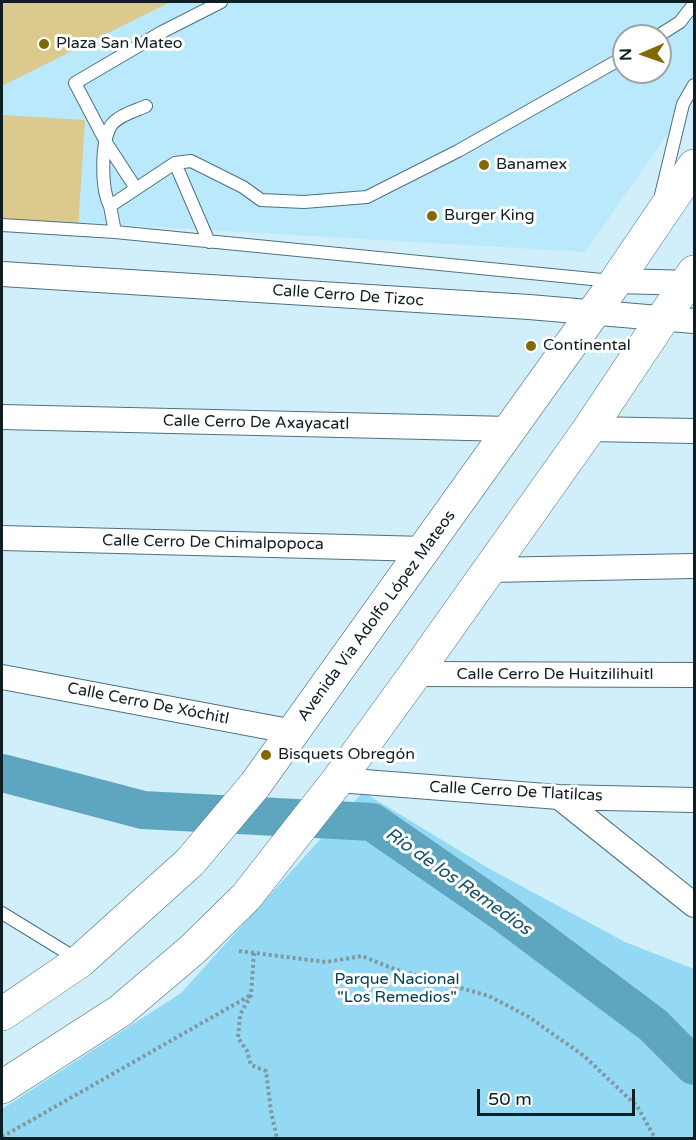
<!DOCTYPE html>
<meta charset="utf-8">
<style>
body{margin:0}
#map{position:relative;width:696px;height:1140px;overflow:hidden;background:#d0effb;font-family:"Varela Round",sans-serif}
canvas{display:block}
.frame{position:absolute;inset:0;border:3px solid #0f1e23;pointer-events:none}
.north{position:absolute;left:612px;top:24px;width:60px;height:60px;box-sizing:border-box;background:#fff;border:2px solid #9fa5a7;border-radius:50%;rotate:268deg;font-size:16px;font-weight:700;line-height:24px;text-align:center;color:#0f1e23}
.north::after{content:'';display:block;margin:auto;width:21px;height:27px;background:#806900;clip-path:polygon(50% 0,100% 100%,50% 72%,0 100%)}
.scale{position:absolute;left:477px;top:1089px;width:158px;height:27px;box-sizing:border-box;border:3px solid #0f1e23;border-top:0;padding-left:8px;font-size:18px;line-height:21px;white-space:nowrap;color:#0f1e23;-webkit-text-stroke:4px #fff;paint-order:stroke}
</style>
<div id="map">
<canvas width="696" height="1140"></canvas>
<div class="frame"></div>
<div class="north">N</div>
<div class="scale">50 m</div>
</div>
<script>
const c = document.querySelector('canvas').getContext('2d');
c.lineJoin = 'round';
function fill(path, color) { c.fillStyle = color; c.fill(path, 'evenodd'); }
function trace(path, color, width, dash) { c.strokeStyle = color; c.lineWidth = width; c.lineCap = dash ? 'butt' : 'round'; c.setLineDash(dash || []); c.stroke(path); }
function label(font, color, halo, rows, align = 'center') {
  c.font = font + ' "Varela Round",sans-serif'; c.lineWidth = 6; c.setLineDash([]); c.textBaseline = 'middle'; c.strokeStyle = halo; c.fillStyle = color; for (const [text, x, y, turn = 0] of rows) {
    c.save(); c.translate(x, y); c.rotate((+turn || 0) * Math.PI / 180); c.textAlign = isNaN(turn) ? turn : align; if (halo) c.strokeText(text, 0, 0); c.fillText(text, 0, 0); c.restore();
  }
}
fill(new Path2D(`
 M2,2H694V97L585,252L2,218ZM624,36H660V72H624Z`), '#bae9fb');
fill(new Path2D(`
 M363,792L488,868L625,942L694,969V1138H2V1109L181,993Z`), '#94d9f3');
trace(new Path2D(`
 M2,773L143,810L372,822L501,911L653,1025L694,1066`), '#5ea6c0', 38);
fill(new Path2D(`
 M2,2H170L2,86Z
 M2,115L85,120L78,229L2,223Z`), '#dbc98d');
const service = new Path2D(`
 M658,36L680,22L694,4
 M175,163L209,242
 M135,187L107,144L75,83L162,32L221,2
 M661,195L683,104L694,85
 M110,206C101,189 101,145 110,127C116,116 135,111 146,106
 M2,225L115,232L612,281
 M115,232L110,206L175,163L191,161L243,187L261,200L304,202L367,197L458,151L624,57
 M2,913L77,959`);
const minor = new Path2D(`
 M2,274L529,307L694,321
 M616,281L694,283
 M2,417L510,429
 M589,429L694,431
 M2,538L425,549
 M489,570L694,566
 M415,674L694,675
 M2,677L294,732
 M338,780L559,797L694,800
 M559,797L694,905`);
const secondary = new Path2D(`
 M2,1014L80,961L190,862L255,785L616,281L694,166
 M2,1087L120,1011L192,950L246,897L338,780L415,674L589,429L694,272`);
trace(service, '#4e717e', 14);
trace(minor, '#4e717e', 26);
trace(secondary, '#4e717e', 34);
trace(new Path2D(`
 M239,951L326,962L362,956L394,969L489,996L529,1017L584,1056L637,1106L655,1138
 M254,953L251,995L240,1015L238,1038L247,1051L251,1065L266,1071L271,1112L277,1138
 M2,1137L251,995`), '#7f98a1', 4, [3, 3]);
trace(service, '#fff', 12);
trace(minor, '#fff', 24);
trace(secondary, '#fff', 33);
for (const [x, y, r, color] of [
 [44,44,6,"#806900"],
 [484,165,6,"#806900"],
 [432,216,6,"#806900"],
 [531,346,6,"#806900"],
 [266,755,6,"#806900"]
]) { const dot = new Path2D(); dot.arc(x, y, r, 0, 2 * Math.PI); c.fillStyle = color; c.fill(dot); trace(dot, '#fff', 2); }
label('16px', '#0f1e23', '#fff', [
 ["Plaza San Mateo",56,44],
 ["Banamex",496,165],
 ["Burger King",444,216],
 ["Continental",543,346],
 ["Bisquets Obregón",278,755]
], 'left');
label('16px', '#0f1e23', '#fff', [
 ["Calle Cerro De Tizoc",348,296,4],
 ["Calle Cerro De Axayacatl",256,423,1],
 ["Calle Cerro De Chimalpopoca",213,543,1],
 ["Avenida Via Adolfo López Mateos",377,616,-54],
 ["Calle Cerro De Huitzilihuitl",555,675],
 ["Calle Cerro De Xóchitl",148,704,11],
 ["Calle Cerro De Tlatilcas",516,792,3]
]);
label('16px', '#004254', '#fff', [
 ["Parque Nacional",397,980],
 ["\"Los Remedios\"",397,998]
]);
label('italic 18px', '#195467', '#fff', [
 ["Río de los Remedios",458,882,35]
]);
</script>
